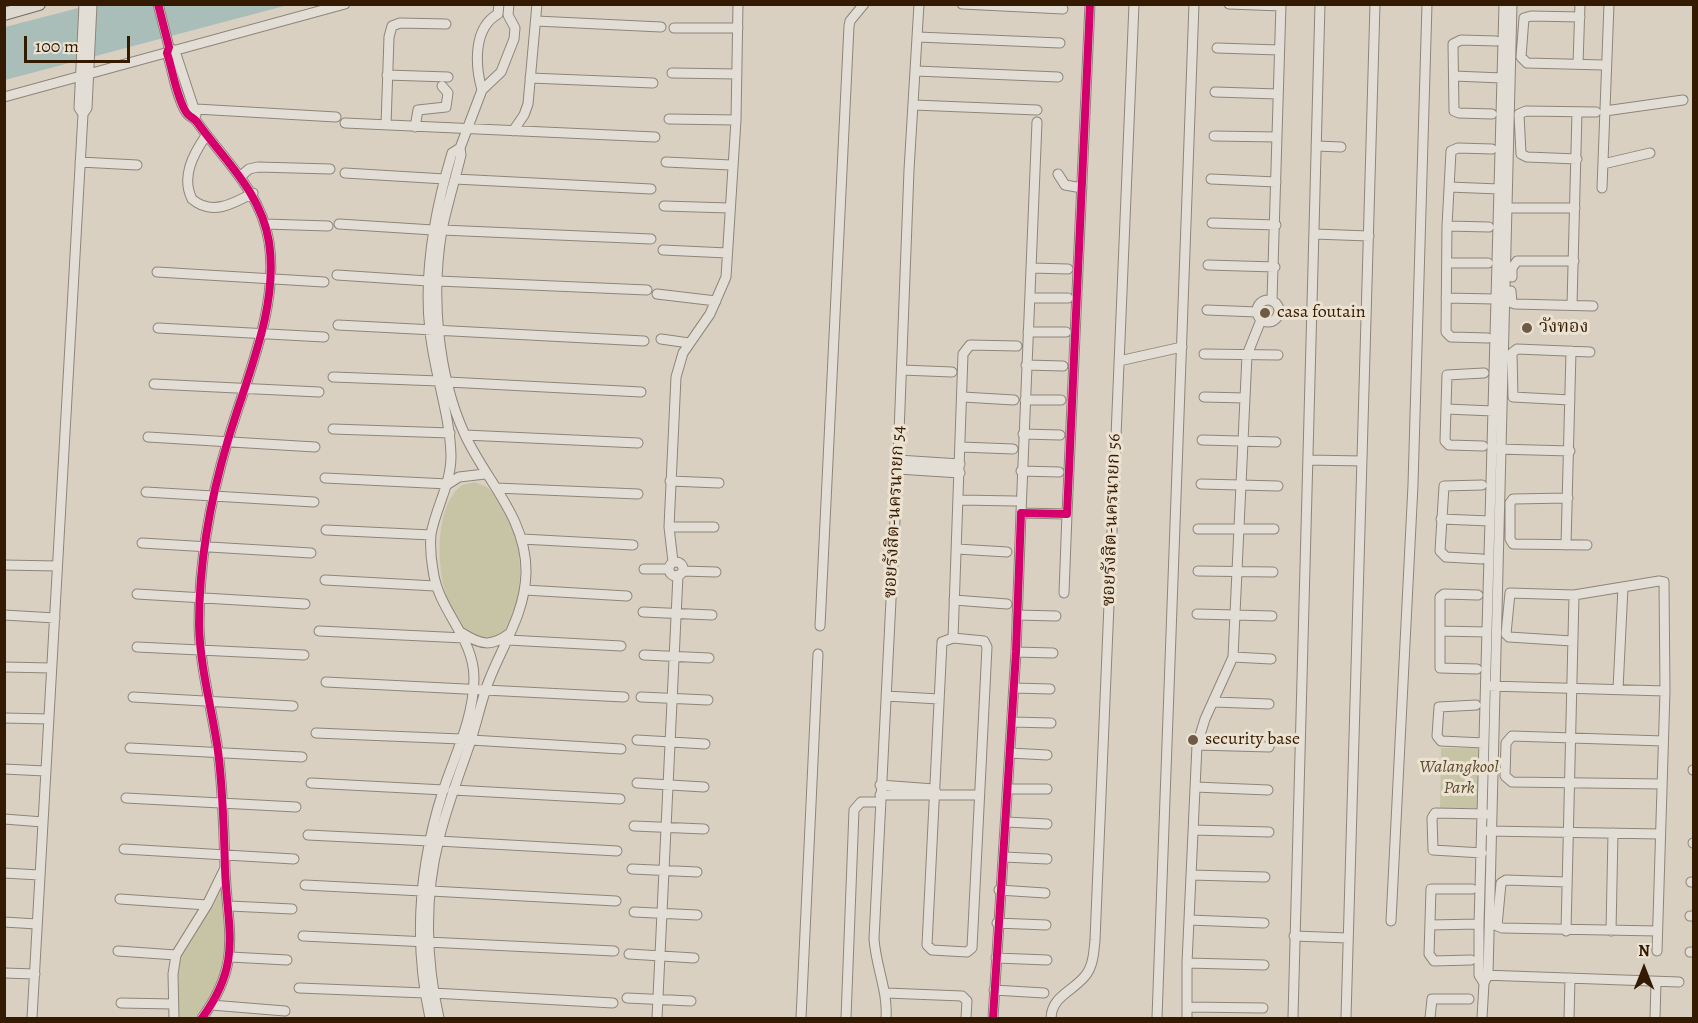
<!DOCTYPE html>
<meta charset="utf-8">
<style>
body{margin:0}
#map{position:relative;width:1698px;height:1023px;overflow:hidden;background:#d9d0c2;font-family:Alegreya,serif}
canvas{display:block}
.frame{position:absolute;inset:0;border:6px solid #341a01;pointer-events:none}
.north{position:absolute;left:1614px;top:939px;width:60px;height:60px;-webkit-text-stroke:4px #ece2d2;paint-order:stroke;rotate:0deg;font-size:16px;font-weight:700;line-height:24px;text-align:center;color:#341a01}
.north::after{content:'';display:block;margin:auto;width:21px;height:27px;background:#341a01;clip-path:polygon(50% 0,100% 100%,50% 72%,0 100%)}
.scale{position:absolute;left:24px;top:36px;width:106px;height:27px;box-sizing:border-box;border:3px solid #341a01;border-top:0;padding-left:8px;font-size:18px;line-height:21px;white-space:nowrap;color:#341a01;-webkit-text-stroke:4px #ece2d2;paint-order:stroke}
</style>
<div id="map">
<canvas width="1698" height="1023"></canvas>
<div class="frame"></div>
<div class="north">N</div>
<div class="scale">100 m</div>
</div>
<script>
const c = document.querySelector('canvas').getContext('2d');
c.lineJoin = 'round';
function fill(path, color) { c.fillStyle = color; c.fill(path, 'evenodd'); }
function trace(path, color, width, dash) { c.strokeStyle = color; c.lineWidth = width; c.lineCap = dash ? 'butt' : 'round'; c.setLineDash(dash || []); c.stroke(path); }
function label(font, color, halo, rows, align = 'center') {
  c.font = font + ' Alegreya,"Noto Serif Thai",serif'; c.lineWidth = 6; c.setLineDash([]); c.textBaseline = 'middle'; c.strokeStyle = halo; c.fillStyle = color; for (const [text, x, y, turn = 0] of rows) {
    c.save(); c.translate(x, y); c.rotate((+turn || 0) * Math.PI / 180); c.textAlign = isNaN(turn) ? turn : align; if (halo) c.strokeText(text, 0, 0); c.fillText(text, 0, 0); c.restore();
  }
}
fill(new Path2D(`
 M474,482C479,484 487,486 490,490C502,502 514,526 517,542C523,566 523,636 490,638C436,643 424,512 461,486C464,484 471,483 474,482Z
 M1441,748H1478V808H1440Z
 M225,880C238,927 236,976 209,1018H175L174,1007L179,956Z`), '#c6c4a5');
fill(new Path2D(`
 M90,5H288L5,80V27Z`), '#aabeb9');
const minor = new Path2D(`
 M158,4L169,47L167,53C173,71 176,96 186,112C188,116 194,118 197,122C225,161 261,192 269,242C279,308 246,378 228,440C210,500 199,563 199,625C200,668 212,709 218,751C223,790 224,829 225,868C227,930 243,962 202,1018
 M962,4L1063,9
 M1229,4L1281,6
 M1580,17L1531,16L1524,18L1521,57L1527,63L1603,65
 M536,21L661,27
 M674,28H738
 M918,37L1060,43
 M170,48L175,51L196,115
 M1217,48L1279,50
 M1578,64L1580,4
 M916,71L1058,77
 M672,73L737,74
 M387,75L448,77
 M1454,76L1502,78
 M530,78L653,83
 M482,90C475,65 473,28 498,14L499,4
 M1215,92L1278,94
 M4,97L345,4
 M914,105L1037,110
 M1605,111L1683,100
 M186,112L196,109L336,117
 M83,114L79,108L84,4
 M1492,114L1459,113L1454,111L1453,44L1461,40L1496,41
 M669,119L736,120
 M345,123L655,137
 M386,125L389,37L392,26L400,23L446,24
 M415,127L418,110L446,107L448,93L442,86
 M513,131L524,115L528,104L537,4
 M1214,136L1277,137
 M205,137C193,155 181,177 192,199C211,216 233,204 253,193
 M1316,146L1341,147
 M1577,159L1527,157L1521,154L1519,114L1526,111L1596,112
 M80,162L137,165
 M666,162L731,165
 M1603,164L1650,153
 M345,173L445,179
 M1058,174L1065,185L1082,188
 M241,176L249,169L258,167L330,169
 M455,179L651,189
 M1211,179L1276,182
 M1449,187L1499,189L1501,184
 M1602,188L1609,4
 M664,206L729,208
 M1503,208H1575
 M1212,223L1276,225
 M265,224L328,226
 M339,224L433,230
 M1447,226L1446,332L1451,337L1488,338
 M1489,227L1447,226L1451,151L1458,148L1492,149
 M442,230L651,239
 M1314,234L1369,236
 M663,250L727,253
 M1447,263H1488
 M1208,265L1275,267
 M1031,268L1068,269
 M157,272L324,282
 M337,275L428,281
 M1512,277V268L1517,261H1574
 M438,281L647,290
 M1511,291L1512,303L1515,304L1593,306
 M657,294L716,301
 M1030,298H1068
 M1446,298L1495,299
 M1257 311a11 11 0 1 1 22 0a11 11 0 1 1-22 0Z
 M1272,300L1281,4
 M1572,305L1577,112
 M1207,310L1257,312
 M338,325L644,341
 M158,328L324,337
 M1028,332H1066
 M661,339L689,343
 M1204,354L1278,355
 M1119,361L1182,347
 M1026,365L1063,366
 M902,370L952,372
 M333,377L439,381
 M448,382L641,392
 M154,384L319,392
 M963,397L1014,400
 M1204,397L1245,398
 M1025,400H1061
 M1570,400L1513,397L1512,353L1517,349L1590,352
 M1446,409L1493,411
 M333,429L450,433
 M1023,434L1060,435
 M465,435L638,443
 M148,437L315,447
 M1202,440L1276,442
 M1483,446L1449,445L1445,441L1447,375L1484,373
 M961,447L1013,449
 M1497,449L1570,451
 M898,460L960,464
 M1308,460L1362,461
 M898,469L960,473
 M1021,471L1059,472
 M325,478L448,484L459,477L485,474
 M670,481L719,483
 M1201,484L1278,486
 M496,488L638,494
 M146,492L314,502
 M1568,498L1513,499L1510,503V539L1513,544L1587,545
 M960,500L1015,501
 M1021,513L1037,122
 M1441,519L1490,521
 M669,527H714
 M1198,529H1274
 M326,530L431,535
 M522,539L633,545
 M142,543L311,553
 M1566,545L1571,351
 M957,549L1007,552
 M1482,559L1446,557L1440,551L1444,486L1482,485
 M673,562L669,527L676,377L683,353L710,314L726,277L736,120L738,4
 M669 569a7 7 0 1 1 14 0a7 7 0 1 1-14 0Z
 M4,565L57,566
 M644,569H669
 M683,571L716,572
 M1198,571L1273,572
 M325,580L435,586
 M525,590L627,596
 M1064,593L1067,514
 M137,594L305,604
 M954,600L1007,604
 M643,612L712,615
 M1197,614L1272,616
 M4,615L55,618
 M1017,615L1056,616
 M820,626L849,26L850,21L864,4
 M319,631L464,638
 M1440,631L1486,632
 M462,633C481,645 491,647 509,634
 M953,638L984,641L987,647L972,948L967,952L932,950L927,945L942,642Z
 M953,638L963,354L970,345L1017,346
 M508,640L621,646
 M1572,641L1509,637L1506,634L1510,593L1574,595L1659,581L1664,582L1665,691L1657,951
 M137,647L304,655
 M1016,652L1053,653
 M644,655L709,658
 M1233,657L1271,659
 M4,667L51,668
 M1477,669L1440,668V597L1444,594L1478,595
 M326,682L624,697
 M1490,686L1665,691
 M1014,688L1050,689
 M1618,689L1623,587
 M886,696L939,699
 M133,697L293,706
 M641,697L708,700
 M1214,702L1269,704
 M1476,705L1439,707L1437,736L1441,741L1484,743
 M4,718L49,719
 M1012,722L1051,723
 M316,733L461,739
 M471,740L621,749
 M637,740L705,744
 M1197,745L1269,747
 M130,748L302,757
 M1010,753L1047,755
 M4,769L45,771
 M1693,770H1694
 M311,783L444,790
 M637,783L704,787
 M1662,784L1512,782L1505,776L1506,743L1512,736L1663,741
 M880,785L934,789L936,792
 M1195,787L1268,790
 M1008,789H1047
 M453,790L620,799
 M880,795H979
 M126,798L296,807
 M4,819L43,822
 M1006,822L1047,824
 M634,826L704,829
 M1193,830L1269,832
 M1488,831L1660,834
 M308,835L429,841
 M438,841L617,851
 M1693,843H1694
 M124,849L294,859
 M1482,853L1433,850L1432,818L1435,813L1486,814
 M1004,857L1047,859
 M632,869L697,872
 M4,873L39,875
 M1191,875L1265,877
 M1567,882L1506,880L1501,883L1497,926L1502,928L1657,931
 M1691,882H1694
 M305,885L422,891
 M999,890L1045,893
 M431,891L616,901
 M120,899L207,905
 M230,906L292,909
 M634,912L697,915
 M1690,916H1694
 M1189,920L1264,923
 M1391,921L1413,485L1427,4
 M4,922L37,924
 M997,923L1046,925
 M1430,925L1479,924
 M1566,931L1574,595
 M1611,931L1613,833
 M303,936L614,951
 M1294,936L1348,938
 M118,951L176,955
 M1690,952H1694
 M629,954L694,958
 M230,957L287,960
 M996,958L1047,960
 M1471,960L1434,961L1429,954L1431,889H1472
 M1187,963L1264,965
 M4,973L35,974
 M1483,975L1679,982
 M1484,983L1479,975V924L1504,4
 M299,988L425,993
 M994,990L1044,993
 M433,993L613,1003
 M886,993L962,996L967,1001L966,1018
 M627,998L691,1001
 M121,1003L173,1004
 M211,1005L285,1011
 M1188,1007L1263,1008
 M32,1018L77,220L83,114L87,108L92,4
 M174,1018L173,974L176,955L207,905L225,868
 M430,1018C413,941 419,866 443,791C455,755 474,717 474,678C474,637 438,611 433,570C431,559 430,546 431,534C436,507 451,484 451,456C450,413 434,373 430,331C423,271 435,210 452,153L460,148L482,90L501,72L514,39L515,28L508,15L509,4
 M439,1018C426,961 424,897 439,839C447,805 460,773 471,740C477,721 481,702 488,683C502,646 525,614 526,573C527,518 486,481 465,435C437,374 431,294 442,230C447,205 455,180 461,155L460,148
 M657,1018L678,575
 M801,1018L818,654
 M846,1018L854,810L861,802H880
 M886,1018C888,991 876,967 874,939L898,460L909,170L919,4
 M993,1018L1016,652L1021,513L1067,514L1090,4
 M1051,1018C1052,996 1072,992 1085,976C1093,967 1094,952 1095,940L1134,4
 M1157,1018L1194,4
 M1187,1018V963L1197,745L1205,719L1233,657L1247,355L1261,320
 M1293,1018L1320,4
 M1346,1018L1375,4
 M1430,1018L1432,999H1469
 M1482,1018L1484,983L1488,975L1512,4
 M1569,1018L1570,978
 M1655,1018L1656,982`);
const major = new Path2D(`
 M4,14L39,4`);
trace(minor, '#8e857a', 11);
trace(major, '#756c61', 14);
trace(minor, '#e2ded6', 9);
trace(major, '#ddd8d0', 12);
trace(new Path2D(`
 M158,4L169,47L167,53C173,71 176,96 186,112C188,116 194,118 197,122C225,161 261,192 269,242C279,308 246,378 228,440C210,500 199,563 199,625C200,668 212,709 218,751C223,790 224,829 225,868C227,930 243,962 202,1018
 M993,1018L1016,652L1021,513L1067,514L1090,4`), '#d6006c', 8);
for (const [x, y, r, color] of [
 [1265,313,6,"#6e5a45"],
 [1527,328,6,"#6e5a45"],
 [1193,740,6,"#6e5a45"]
]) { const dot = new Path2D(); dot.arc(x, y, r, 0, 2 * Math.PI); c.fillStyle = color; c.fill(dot); trace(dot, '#ece2d2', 2); }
label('18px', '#341a01', '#ece2d2', [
 ["casa foutain",1277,313],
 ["วังทอง",1539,328],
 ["security base",1205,740]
], 'left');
label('18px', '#341a01', '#ece2d2', [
 ["ซอยรังสิต-นครนายก 54",895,512,-87],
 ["ซอยรังสิต-นครนายก 56",1112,520,-88]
]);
label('italic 18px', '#5b4a2b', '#ece2d2', [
 ["Walangkool",1459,768],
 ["Park",1459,789]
]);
</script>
